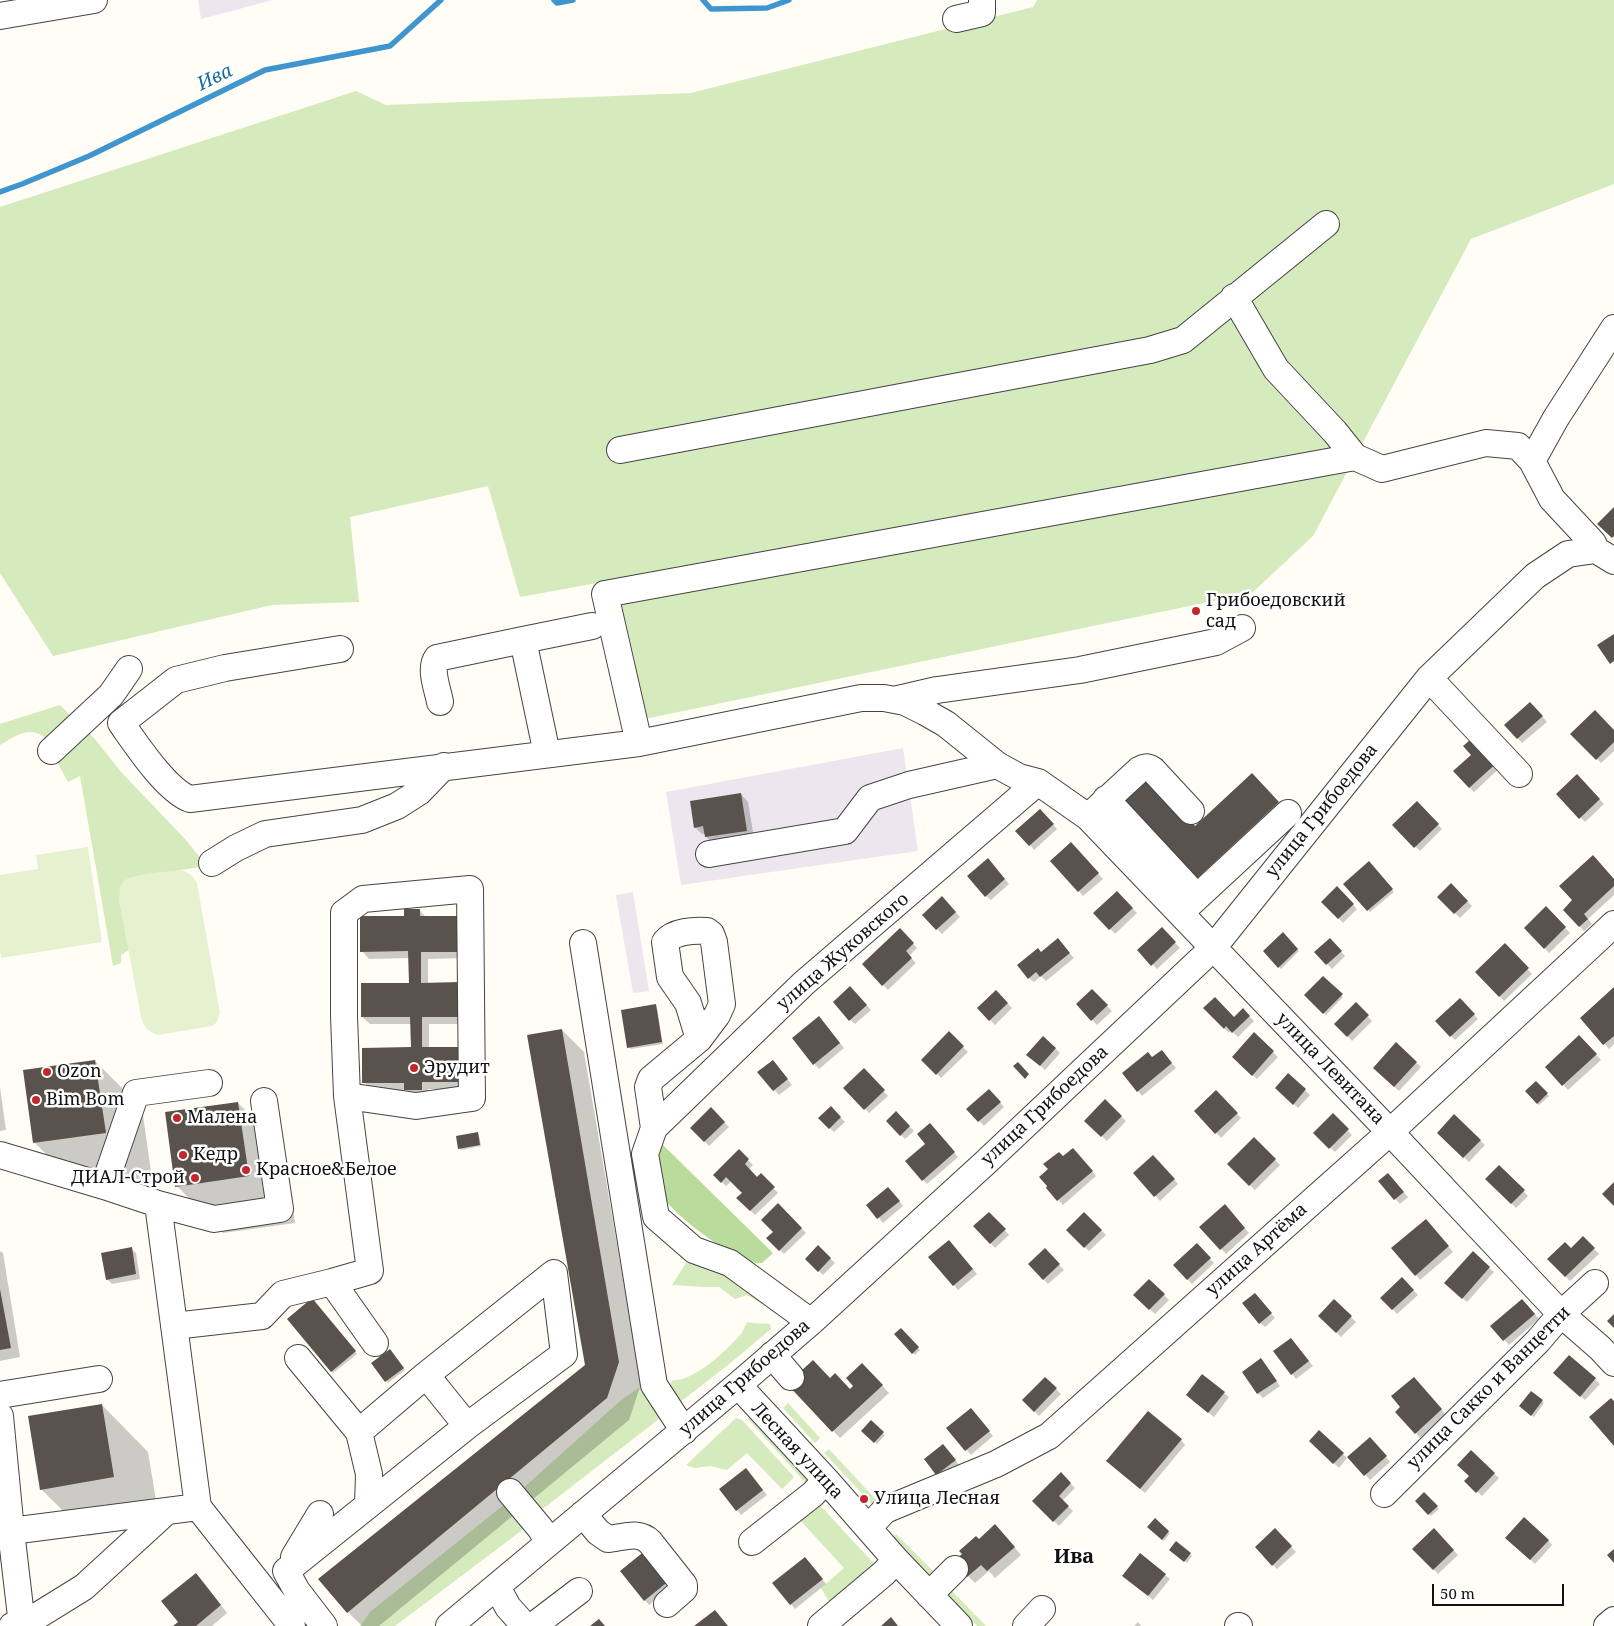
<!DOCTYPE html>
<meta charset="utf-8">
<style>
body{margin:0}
#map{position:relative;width:1614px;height:1626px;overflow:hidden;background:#fffdf5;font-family:"Noto Serif",serif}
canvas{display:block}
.scale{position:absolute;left:1432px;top:1584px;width:132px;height:22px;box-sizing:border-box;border:2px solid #111;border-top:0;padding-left:6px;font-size:15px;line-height:18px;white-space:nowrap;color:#111;-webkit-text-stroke:4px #fff;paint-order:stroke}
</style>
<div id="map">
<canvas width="1614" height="1626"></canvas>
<div class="scale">50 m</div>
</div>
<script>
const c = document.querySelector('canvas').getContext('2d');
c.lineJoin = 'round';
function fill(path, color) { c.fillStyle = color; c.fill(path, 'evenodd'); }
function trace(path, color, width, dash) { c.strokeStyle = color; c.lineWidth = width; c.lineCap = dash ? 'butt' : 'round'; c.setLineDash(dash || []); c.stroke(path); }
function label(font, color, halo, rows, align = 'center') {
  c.font = font + ' "Noto Serif",serif'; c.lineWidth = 5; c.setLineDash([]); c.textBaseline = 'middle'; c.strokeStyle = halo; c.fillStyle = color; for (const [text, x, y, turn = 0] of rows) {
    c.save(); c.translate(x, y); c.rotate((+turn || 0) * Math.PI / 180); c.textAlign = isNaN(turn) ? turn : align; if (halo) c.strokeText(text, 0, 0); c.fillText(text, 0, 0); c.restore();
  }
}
fill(new Path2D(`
 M198,0H273L201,19Z
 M903,748L918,851L681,885L666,792Z
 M633,892L649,991L633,993L616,895Z`), '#eee6ef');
fill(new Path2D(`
 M1037,0H1614V184L1471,239L1313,536L1252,593L635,721L603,582L520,597L488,486L350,517L359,602L272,605L53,656L0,573V207L356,91L386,105L691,93L1033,7Z
 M60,705L94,738L122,773L185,839L207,866L129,878L119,899L129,950L121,955V963L113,966L80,776L68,782L43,736C26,726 15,737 0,745V724Z
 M691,1255L711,1258L776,1312L747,1295L735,1299L719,1287H704L672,1285Z
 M747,1322C755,1324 762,1323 770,1324L771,1329L728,1365L679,1403C673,1395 665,1389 673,1380C693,1382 727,1350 740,1335C743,1332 745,1326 747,1322Z
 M640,1387H648L664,1415L540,1511L520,1491L620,1401Z
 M788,1403L820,1438L815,1443L783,1408Z
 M751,1413L816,1486L811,1489L748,1419Z
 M736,1418L742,1420L794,1477L782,1489L747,1453L727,1470L710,1466L695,1468L686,1465Z
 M829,1449L879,1503L872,1504L824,1453Z
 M816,1501L878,1568L831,1605L821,1588L844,1568L798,1518Z
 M506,1503L525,1528L395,1626H360L370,1612Z
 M896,1534L938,1576L931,1578L892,1538Z
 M948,1587L986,1626H977L944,1591Z`), '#d5ebbd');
fill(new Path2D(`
 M661,1143L773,1253L762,1263C757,1263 751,1263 747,1261C725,1252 670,1213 660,1192C651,1174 656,1161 661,1143Z`), '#b9dc9c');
fill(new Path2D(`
 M88,847L102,942L1,958L0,949V875L38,869L36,855Z
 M181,870C189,872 193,876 197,883L220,1013L217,1022L212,1026L158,1035C148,1031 144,1027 141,1017L119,899C120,894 119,888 122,883C129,873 168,872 181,870Z`), '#e6f2cf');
fill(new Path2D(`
 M1198,607L1201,614L1196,615L1194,613Z
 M1535,708L1547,722L1522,743L1506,725Z
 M1614,732V751L1601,763L1572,734Z
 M1473,755L1503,765L1474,792L1469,787Z
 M1577,776L1604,804L1585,822L1558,794Z
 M1259,782L1285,810L1201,888L1194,881Z
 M741,794L748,802L754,838L714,844L706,837V834H702L695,827Z
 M1417,803L1442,829L1420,851L1394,825Z
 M1045,815L1057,829L1034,850L1030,845Z
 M1075,848L1103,879L1083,896L1079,891Z
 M1369,863L1394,892L1370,912L1345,884Z
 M992,865L1009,884L991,900L986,896Z
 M1614,880V895L1588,919L1592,924L1584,931L1564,910L1574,900Z
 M1451,885L1472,906L1460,918L1439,897Z
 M1337,888L1357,909L1343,923L1323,902Z
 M1117,893L1137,913L1115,934L1095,913Z
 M942,898L960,917L942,934L923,915Z
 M1546,908L1570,933L1549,953L1526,928Z
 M419,910L466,958L428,959V984L467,1024H429V1049L468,1089H428V1097H413L406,1090H371L364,1082L412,1049V1024H370L362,1017L410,984V958L369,959L362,951L405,917Z
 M1162,929L1180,948L1157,969L1139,950Z
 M900,930L917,948L909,956L916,963L888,990L864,964Z
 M1283,934L1299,951L1281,969L1265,951Z
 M1330,939L1345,956L1332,969L1316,952Z
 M1062,945L1074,958L1046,981L1041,976L1034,982L1029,978L1042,953Z
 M1505,945L1532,974L1504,1001L1477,972Z
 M1323,977L1343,997L1326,1015L1306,995Z
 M1614,989V1044L1609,1049L1581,1018Z
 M1092,990L1112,1011L1097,1025L1077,1004Z
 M996,991L1012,1008L995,1025L978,1008Z
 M855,992L871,1010L855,1024L850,1020Z
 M1460,1000L1478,1019L1455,1040L1437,1021Z
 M1356,1004L1372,1021L1352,1041L1336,1024Z
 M655,1006L657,1008L663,1044L631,1049L629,1047Z
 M1205,1008L1235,1018L1243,1010L1254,1021L1238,1037L1231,1030L1229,1033Z
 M823,1022L844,1048L819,1069L793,1039Z
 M562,1030L584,1052L641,1384L629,1420L379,1626H362L348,1612L587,1365Z
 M949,1033L968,1052L941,1078L923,1060Z
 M1254,1034L1278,1057L1257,1079L1234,1057Z
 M1584,1041L1601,1060L1568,1090L1547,1067Z
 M1396,1044L1421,1067L1399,1091L1374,1068Z
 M1055,1048L1060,1053L1045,1070L1033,1059Z
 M1166,1056L1176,1068L1142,1096L1138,1091L1153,1058Z
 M95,1061L142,1108L152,1179L82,1190L35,1143Z
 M777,1066L792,1085L779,1095L759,1072Z
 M864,1070L888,1096L869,1113L845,1088Z
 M1289,1075L1310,1095L1298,1108L1277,1088Z
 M1536,1082L1549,1096L1539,1105L1526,1091Z
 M0,1087L6,1130L0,1131Z
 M989,1090L1004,1107L984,1126L968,1109Z
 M1216,1092L1241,1118L1221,1138L1196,1111Z
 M1105,1101L1126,1121L1107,1141L1086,1121Z
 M238,1103L285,1150L295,1223L223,1233L177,1186Z
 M831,1107L845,1122L834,1132L820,1118Z
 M711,1109L729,1127L709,1146L692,1128Z
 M896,1113L914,1131L905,1139L887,1121Z
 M1333,1115L1352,1135L1335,1152L1315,1133Z
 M1454,1116L1485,1145L1469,1162L1438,1133Z
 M934,1129L958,1157L927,1184L923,1180L927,1144Z
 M477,1133L479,1135L481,1146L461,1150L459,1148Z
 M1254,1139L1280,1165L1255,1190L1228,1164Z
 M739,1151L753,1165L748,1170L757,1179L761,1175L778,1193L755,1215L738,1198L743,1193L732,1181L726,1186L715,1175Z
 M1078,1154L1096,1176L1063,1205L1048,1188L1063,1158Z
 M1158,1161L1178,1184L1160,1201L1135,1173Z
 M1499,1166L1528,1196L1516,1208L1487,1179Z
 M1392,1179L1408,1197L1400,1204L1379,1181Z
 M893,1193L903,1206L883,1223L868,1205Z
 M778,1204L806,1233L784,1254L768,1238L774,1232Z
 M1229,1211L1249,1233L1226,1254L1201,1227Z
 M989,1213L1009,1235L995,1248L975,1226Z
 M1084,1213L1106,1235L1089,1251L1067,1230Z
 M1430,1225L1453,1252L1420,1280L1416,1275Z
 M1583,1238L1599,1254L1570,1281L1549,1259L1571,1250Z
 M1196,1245L1214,1263L1192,1284L1174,1265Z
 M953,1246L977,1274L958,1290L954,1285Z
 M818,1247L835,1263L823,1275L806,1259Z
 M131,1249L136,1253L140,1279L112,1284L107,1279Z
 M1045,1250L1064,1270L1048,1284L1029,1264Z
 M0,1251L3,1253L20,1357L0,1361Z
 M1489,1268L1494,1272L1467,1302L1451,1288Z
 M1402,1279L1418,1295L1397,1314L1382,1298Z
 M1149,1280L1169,1300L1155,1314L1135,1295Z
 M1259,1299L1275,1318L1265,1327L1260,1323Z
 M312,1300L357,1354L333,1373L289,1319Z
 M1334,1301L1356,1322L1341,1337L1320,1316Z
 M1527,1305L1539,1319L1509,1345L1492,1326Z
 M901,1330L920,1350L915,1355L896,1334Z
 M1295,1344L1313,1366L1296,1379L1292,1374Z
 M392,1353L405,1370L388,1383L373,1364Z
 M1570,1356L1600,1384L1585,1400L1559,1377Z
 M1261,1360L1280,1386L1263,1398L1258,1393Z
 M870,1372L889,1393L840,1438L789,1384L830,1379L850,1391Z
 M1045,1378L1061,1394L1039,1416L1023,1400Z
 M1418,1383L1446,1415L1420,1438L1416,1433Z
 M1532,1392L1544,1403L1534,1417L1523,1408Z
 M1224,1393L1229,1397L1214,1417L1192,1400Z
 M102,1405L148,1452L160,1524L88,1536L41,1489Z
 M975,1414L993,1436L971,1455L948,1428Z
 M871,1422L885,1435L877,1444L863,1431Z
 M1320,1432L1347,1458L1339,1468L1311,1441Z
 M1181,1440L1185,1445L1145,1493L1112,1465Z
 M1374,1443L1390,1462L1370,1480L1349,1457Z
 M948,1450L959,1465L942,1479L937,1474Z
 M1471,1452L1499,1478L1482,1496L1466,1481L1471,1476Z
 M746,1469L767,1495L741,1515L737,1510Z
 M1061,1474L1075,1488L1062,1501L1073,1511L1059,1526L1034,1501Z
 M1424,1494L1439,1509L1431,1516L1417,1501Z
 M1155,1520L1170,1533L1164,1541L1148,1527Z
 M1275,1530L1296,1552L1277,1569L1256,1547Z
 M1434,1530L1458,1555L1438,1574L1414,1549Z
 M1002,1533L1021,1555L995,1578L989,1571L975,1583L968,1576L979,1541Z
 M1548,1540L1552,1545L1535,1564L1511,1542Z
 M1176,1543L1192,1556L1187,1563L1171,1550Z
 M810,1563L826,1584L795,1609L791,1604Z
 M621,1571L674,1585L649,1605Z
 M1165,1575L1170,1579L1153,1600L1129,1580Z
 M203,1582L227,1613L212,1626H175L179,1622Z
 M1138,1622L1141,1626H1134Z`), '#0003');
trace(new Path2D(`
 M554,0L557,3L573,0
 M703,0L711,9L767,8L789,0
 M0,192L22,184L89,156L265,70L390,46L441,0`), '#3f96cf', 5.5);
fill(new Path2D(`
 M1614,507V536L1612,538L1597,524Z
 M1199,606L1200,612L1193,614L1192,607Z
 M1614,634V661L1610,664L1597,645Z
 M1530,702L1543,716L1517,739L1504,725Z
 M1595,710L1614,730V742L1596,760L1570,734Z
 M1477,734L1500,760L1469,788L1453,771L1471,755L1463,746Z
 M1252,773L1279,802L1193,882L1115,797L1131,782L1153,781L1195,826Z
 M1577,774L1600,799L1579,819L1556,794Z
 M741,793L747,831L705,837L703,826L694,828L690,801Z
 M1417,801L1439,824L1414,848L1392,825Z
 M1040,809L1054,824L1029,846L1015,831Z
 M1071,842L1099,873L1078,892L1050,861Z
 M1593,855L1614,879V886L1584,914L1588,919L1579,927L1563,910L1572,900L1559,886Z
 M988,858L1005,879L985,897L967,876Z
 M1369,861L1393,889L1367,911L1343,884Z
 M1451,883L1468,901L1454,914L1437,897Z
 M1337,886L1354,904L1338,919L1321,902Z
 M1117,891L1133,908L1109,930L1093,913Z
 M942,896L956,912L936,930L922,915Z
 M1546,906L1566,927L1544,949L1524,928Z
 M404,909H420V916H459V952H421V983L460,982V1017H422V1047H461V1082H422V1090H404V1083H362V1048L411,1047L410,1017H361V983H409L408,951L360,952V916H404Z
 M1162,927L1176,942L1151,966L1137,950Z
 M900,928L914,943L906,951L912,958L882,986L862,964Z
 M1283,932L1298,949L1278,968L1263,951Z
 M1058,938L1070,953L1040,977L1036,972L1028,979L1017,965L1038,948L1041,952Z
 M1330,938L1342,951L1326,965L1314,952Z
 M1505,943L1529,968L1499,997L1475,972Z
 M1323,976L1343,994L1323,1014L1304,995Z
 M850,986L867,1005L849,1021L833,1002Z
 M1614,987V1036L1603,1045L1580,1018Z
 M1092,989L1108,1005L1091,1021L1076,1004Z
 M996,990L1008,1003L989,1021L977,1008Z
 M1215,997L1234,1017L1243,1008L1250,1016L1232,1033L1226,1026L1224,1029L1203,1008Z
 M1460,998L1475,1014L1450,1037L1435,1021Z
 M1356,1002L1369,1015L1347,1037L1334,1024Z
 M656,1004L662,1042L627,1048L621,1010Z
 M819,1016L840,1043L813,1065L792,1038Z
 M562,1029L619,1362L607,1398L347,1613L318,1579L585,1365L527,1035Z
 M949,1031L964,1046L936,1075L921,1060Z
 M1254,1032L1274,1051L1252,1076L1232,1057Z
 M1579,1035L1597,1054L1562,1086L1545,1067Z
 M1043,1036L1056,1048L1040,1066L1026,1055Z
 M1396,1042L1417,1062L1394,1087L1373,1068Z
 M1162,1050L1172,1063L1137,1092L1122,1073L1148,1052L1152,1057Z
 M95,1060L106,1133L33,1143L23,1070Z
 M773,1060L788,1079L773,1091L757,1072Z
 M1018,1062L1029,1074L1025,1079L1013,1066Z
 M864,1068L885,1090L864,1110L843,1088Z
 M1288,1073L1306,1089L1293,1105L1275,1088Z
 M1536,1081L1548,1093L1537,1104L1525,1091Z
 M989,1089L1001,1102L978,1122L966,1109Z
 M1216,1090L1238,1113L1215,1134L1194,1111Z
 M1105,1099L1122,1116L1101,1137L1084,1121Z
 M238,1102L249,1176L175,1187L165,1112Z
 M831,1106L841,1117L829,1129L818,1118Z
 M711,1107L725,1122L704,1142L690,1128Z
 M896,1111L910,1126L900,1136L886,1121Z
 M1333,1113L1349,1129L1329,1149L1313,1133Z
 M1454,1114L1481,1140L1463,1158L1437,1133Z
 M930,1123L955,1152L922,1181L905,1161L925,1144L917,1134Z
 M478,1132L480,1145L458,1149L456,1136Z
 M1254,1137L1276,1159L1249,1186L1227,1164Z
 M1073,1148L1093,1171L1057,1201L1046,1188L1047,1186L1039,1177L1048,1169L1043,1164L1059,1152L1063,1156Z
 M739,1149L749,1159L745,1164L757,1177L761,1173L775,1187L750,1211L736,1198L742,1193L726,1177L721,1183L713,1175Z
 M1153,1155L1175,1179L1154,1197L1133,1173Z
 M1499,1165L1525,1190L1511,1204L1485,1179Z
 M1388,1173L1404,1192L1394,1200L1378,1181Z
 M1614,1182V1206L1602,1194Z
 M888,1187L900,1201L877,1219L866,1205Z
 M778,1203L802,1228L779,1251L766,1238L773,1232L761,1220Z
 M1225,1204L1245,1228L1220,1250L1199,1227Z
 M989,1212L1006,1229L990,1244L973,1226Z
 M1084,1212L1102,1230L1084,1248L1066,1230Z
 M1426,1219L1449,1246L1415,1276L1391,1248Z
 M1583,1236L1595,1248L1565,1277L1547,1259L1565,1242L1571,1248Z
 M949,1240L973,1269L953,1286L928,1257Z
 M1197,1243L1211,1258L1187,1280L1173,1265Z
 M818,1245L831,1258L818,1272L805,1259Z
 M132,1247L136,1274L106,1280L101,1253Z
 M1045,1248L1060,1264L1043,1280L1028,1264Z
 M1473,1251L1490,1267L1462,1299L1444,1283Z
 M1402,1277L1414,1290L1392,1310L1380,1298Z
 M1149,1279L1165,1294L1149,1310L1133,1295Z
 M0,1289L11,1348L0,1350Z
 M1255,1293L1272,1313L1259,1324L1242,1303Z
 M312,1298L356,1351L331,1372L287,1319Z
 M1334,1299L1352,1316L1336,1333L1318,1316Z
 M1522,1299L1535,1314L1503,1341L1490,1326Z
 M1614,1314V1328L1607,1321Z
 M901,1328L919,1347L912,1354L894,1334Z
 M1291,1338L1309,1361L1291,1375L1273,1351Z
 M390,1349L404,1368L385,1382L371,1363Z
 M1569,1355L1596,1378L1580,1397L1553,1373Z
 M1261,1358L1277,1381L1257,1394L1242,1372Z
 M813,1360L830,1378L835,1373L850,1389L853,1386L846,1378L862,1363L883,1385L832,1432L787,1384Z
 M1202,1374L1225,1392L1208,1413L1186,1395Z
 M1045,1377L1057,1388L1034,1412L1022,1400Z
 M1414,1377L1442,1409L1415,1434L1395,1412L1400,1407L1391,1396Z
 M1531,1391L1543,1400L1531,1416L1519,1406Z
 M1611,1398L1614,1401V1446L1589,1417Z
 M102,1404L114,1477L40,1490L28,1416Z
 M971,1408L990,1431L965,1451L946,1428Z
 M1148,1411L1182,1439L1140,1489L1106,1461Z
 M871,1420L884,1432L874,1443L861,1431Z
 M1319,1430L1344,1453L1333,1464L1309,1441Z
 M1370,1437L1387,1456L1364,1476L1347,1457Z
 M943,1444L956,1460L936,1475L924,1459Z
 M1471,1450L1495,1473L1476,1493L1464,1481L1469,1476L1457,1465Z
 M746,1468L763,1490L736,1511L719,1489Z
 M1061,1472L1071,1483L1059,1496L1069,1506L1053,1522L1032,1501Z
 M1424,1492L1438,1506L1428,1515L1415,1501Z
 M1524,1517L1549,1540L1530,1560L1505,1538Z
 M1155,1518L1169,1531L1162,1540L1147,1527Z
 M995,1524L1015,1547L987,1571L981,1565L967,1577L953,1562L962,1554L959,1551L976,1536L979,1539Z
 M1275,1528L1292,1546L1272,1566L1255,1547Z
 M1434,1528L1454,1550L1433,1570L1412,1549Z
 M1176,1541L1191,1553L1184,1562L1169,1550Z
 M1614,1549V1563L1607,1555Z
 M646,1550L670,1580L644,1601L620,1571Z
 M1140,1553L1166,1574L1148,1596L1122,1576Z
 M805,1557L823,1579L790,1605L772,1583Z
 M196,1573L221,1605L196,1626H173L178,1622L161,1601Z
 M715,1610L728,1626H694Z
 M891,1617L898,1626H881Z
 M599,1619L605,1626H590Z`), '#5a524d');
const minor = new Path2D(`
 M0,16L94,0
 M956,19L982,13V0
 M1234,297L1276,369L1335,432L1355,457L1382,469L1486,443L1518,446L1532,461L1552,499L1593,543L1596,550L1614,561
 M620,450L1150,350L1183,340L1326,224
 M1532,461L1556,418L1614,328
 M523,640L592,626
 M340,649L225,668L176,680L121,723C136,744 166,790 190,799L639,743L861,698H884L905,702L925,712L946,724L997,765L1019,777L1038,782L1088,817L1390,1132L1561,1314L1600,1348L1614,1363
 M1429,678L1519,774
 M894,700L937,690L1080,670L1216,642L1242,628
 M440,702C438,690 429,669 437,658L523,640L547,754
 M639,743L605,594L1355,457
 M51,751L111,695L129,669
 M1106,799L1197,897
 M1088,817L1139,770C1144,767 1147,766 1153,770L1191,811
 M709,854L845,831L870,798L909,785L997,765
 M212,863L236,848L265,834L362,820L397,806L419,792L444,766
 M1180,913L1288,813
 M583,943L654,1385L684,1431
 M264,1101L280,1209L214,1219L158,1204L198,1507L292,1626
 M654,1128L648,1087L651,1079L699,1039L717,1015L722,1004L714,942L711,934L707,931C694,930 674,931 665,942L670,977L688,1003L699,1039
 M0,1155L104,1186L158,1204
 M104,1186L136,1093L209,1083
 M332,1282L370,1271L347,1096L344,1016V913L363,899L470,889L472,1098L416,1106L347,1096
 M811,1322L730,1263L694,1250L656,1217L645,1154L654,1128L804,983L1038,782
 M174,1326L262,1316L283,1294L332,1282L375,1343
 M772,1355L791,1377
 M298,1358L359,1432
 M426,1375L467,1426
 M738,1385L826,1480L896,1560L959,1626
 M0,1395L99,1379
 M0,1416L11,1531L198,1507
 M510,1492L540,1528L549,1542
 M1384,1494L1538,1341L1561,1314L1595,1283
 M583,1514L598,1532L608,1539C622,1538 638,1530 650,1542L684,1585V1589L667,1604
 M868,1528L885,1510L996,1464L1049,1436L1390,1132L1614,924
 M11,1531L22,1625L12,1626
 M752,1542L813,1494L826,1480
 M294,1557L320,1514
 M497,1587L508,1607L525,1626
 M929,1595L955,1569
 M21,1626L84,1587L167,1511
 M324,1626L297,1591L286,1571L467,1426L564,1354L554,1273L426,1375L359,1432L369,1474L368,1505
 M449,1626L738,1385L811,1322L985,1163L1213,948L1429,678L1535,576L1568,554L1596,550
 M533,1626L579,1591
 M821,1626L884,1573L896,1560
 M1026,1626L1042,1609
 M1238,1626H1239
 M1607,1626L1614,1620`);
trace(minor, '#444', 28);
trace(minor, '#fff', 26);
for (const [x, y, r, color] of [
 [1196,611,5,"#c4262e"],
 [414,1068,5,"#c4262e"],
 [47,1072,5,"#c4262e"],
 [36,1100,5,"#c4262e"],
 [177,1118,5,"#c4262e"],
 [183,1155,5,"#c4262e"],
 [246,1170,5,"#c4262e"],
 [195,1178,5,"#c4262e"],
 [864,1499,5,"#c4262e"]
]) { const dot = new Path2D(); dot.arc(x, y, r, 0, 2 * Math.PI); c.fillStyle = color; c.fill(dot); trace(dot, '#fff', 2); }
label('18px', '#111', '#fff', [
 ["Грибоедовский",1206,601],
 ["сад",1206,622],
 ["Эрудит",424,1068],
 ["Ozon",57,1072],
 ["Bim Bom",46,1100],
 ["Малена",187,1118],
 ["Кедр",193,1155],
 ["Красное&Белое",256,1170],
 ["ДИАЛ-Строй",185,1178,"right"],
 ["Улица Лесная",874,1499]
], 'left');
label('18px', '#111', '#fff', [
 ["улица Грибоедова",1322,811,-51],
 ["улица Жуковского",843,952,-41],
 ["улица Левитана",1330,1069,46],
 ["улица Грибоедова",1045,1106,-43],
 ["улица Артёма",1257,1250,-42],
 ["улица Грибоедова",745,1378,-41],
 ["улица Сакко и Ванцетти",1489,1388,-45],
 ["Лесная улица",797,1451,47]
]);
label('italic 19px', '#1768a6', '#fff', [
 ["Ива",215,78,-26]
]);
label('bold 20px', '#111', '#fff', [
 ["Ива",1074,1557]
]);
</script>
